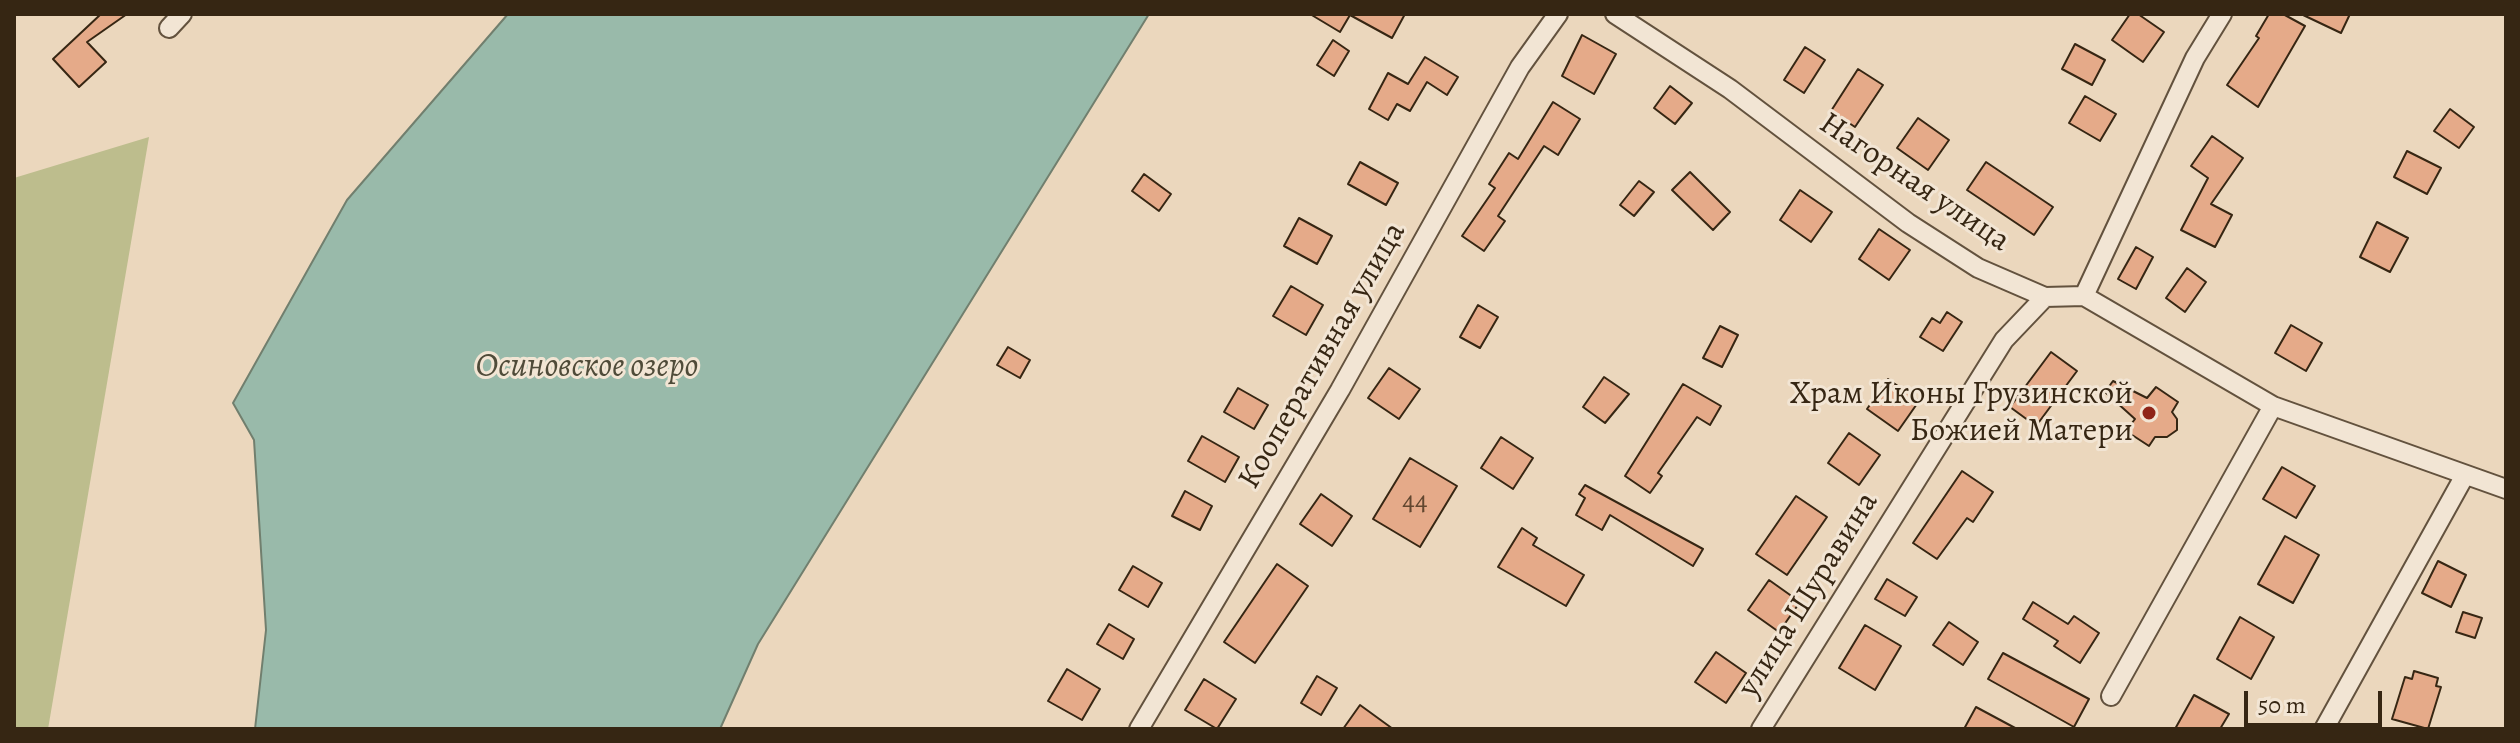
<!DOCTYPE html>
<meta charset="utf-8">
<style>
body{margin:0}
#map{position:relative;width:2520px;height:743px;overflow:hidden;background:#ebd7bd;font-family:Alegreya,serif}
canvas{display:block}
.frame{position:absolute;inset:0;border:16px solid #362613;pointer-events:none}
.scale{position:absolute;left:2244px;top:691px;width:138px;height:36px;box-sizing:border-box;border:4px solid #362613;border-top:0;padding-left:10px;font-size:24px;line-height:28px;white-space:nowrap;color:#362613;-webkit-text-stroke:6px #f2e5d4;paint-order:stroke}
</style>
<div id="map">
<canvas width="2520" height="743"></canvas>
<div class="frame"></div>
<div class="scale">50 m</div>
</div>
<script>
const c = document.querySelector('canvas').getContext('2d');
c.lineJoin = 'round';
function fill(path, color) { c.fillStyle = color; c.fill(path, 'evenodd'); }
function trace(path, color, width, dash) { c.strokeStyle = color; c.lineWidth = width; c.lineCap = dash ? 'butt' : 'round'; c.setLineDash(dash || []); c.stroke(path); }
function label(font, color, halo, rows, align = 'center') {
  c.font = font + ' Alegreya,serif'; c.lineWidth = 6; c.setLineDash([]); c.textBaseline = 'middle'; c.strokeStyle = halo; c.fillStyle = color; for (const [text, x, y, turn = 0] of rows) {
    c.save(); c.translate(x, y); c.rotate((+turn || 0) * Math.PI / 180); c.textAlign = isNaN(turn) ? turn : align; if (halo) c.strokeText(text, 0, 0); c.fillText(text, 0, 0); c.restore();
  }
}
fill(new Path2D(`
 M149,137L48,729H14V178Z`), '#bdbd8d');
const water = new Path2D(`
 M508,14H1149L758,644L720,729H255L266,630L254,440L233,403L347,200Z`);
fill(water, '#99baaa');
trace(water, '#717f6e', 2);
const building = new Path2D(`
 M101,14H127L87,42L106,62L79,87L53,59Z
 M1310,14H1405L1392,38L1350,15L1340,32Z
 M2130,14H2138L2164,32L2143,62L2112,40Z
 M2269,14H2283L2305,26L2258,107L2227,85L2259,38L2256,36Z
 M2301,14H2350L2341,33Z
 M1582,35L1616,54L1594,94L1562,76Z
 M1333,40L1349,51L1334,76L1317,65Z
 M2075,44L2105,60L2092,85L2062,69Z
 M1805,47L1825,60L1804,93L1784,80Z
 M1425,57L1458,77L1447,95L1427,82L1410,111L1397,104L1388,120L1369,109L1388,73L1408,84Z
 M1858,69L1883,85L1855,127L1831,111Z
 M1670,86L1692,103L1675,124L1654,108Z
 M2085,96L2116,114L2100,141L2069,123Z
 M1553,102L1580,119L1558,155L1544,146L1498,216L1505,221L1484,251L1462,236L1495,188L1489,184L1509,153L1518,159Z
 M2450,109L2474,127L2459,148L2434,131Z
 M1918,118L1949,140L1928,170L1897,148Z
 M2212,136L2243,158L2211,204L2232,215L2215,247L2181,230L2208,178L2191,166Z
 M2407,151L2441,168L2427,194L2394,177Z
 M1360,162L1398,183L1386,205L1348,184Z
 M1986,162L2053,207L2034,235L1967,190Z
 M1690,172L1730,212L1713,230L1672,190Z
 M1144,174L1171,194L1159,211L1132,191Z
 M1639,181L1654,192L1634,216L1620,205Z
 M1800,190L1832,212L1811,242L1780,220Z
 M1299,218L1332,236L1317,264L1284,246Z
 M2377,222L2408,238L2390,272L2360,257Z
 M1879,229L1910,250L1889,280L1859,259Z
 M2136,247L2153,257L2136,289L2118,279Z
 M2187,268L2206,282L2185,312L2166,298Z
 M1291,286L1323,305L1306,335L1273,316Z
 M1478,305L1498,317L1480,348L1460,337Z
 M1947,312L1962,322L1943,351L1920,337L1932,318L1940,323Z
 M2291,325L2322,343L2306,371L2275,353Z
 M1720,326L1738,335L1722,367L1703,358Z
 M1008,347L1030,360L1020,378L997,365Z
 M2051,352L2077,371L2036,426L2010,407Z
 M1389,368L1420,389L1399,419L1368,398Z
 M1604,377L1629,394L1605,423L1583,407Z
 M1888,379L1919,401L1898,431L1867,409Z
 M2113,381L2147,398L2156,387L2178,402L2172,412L2177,419V430L2167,437H2155L2149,446L2126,431L2135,419L2105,392Z
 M1683,384L1721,406L1710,425L1697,417L1658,473L1662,476L1650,493L1625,476Z
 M1238,388L1268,405L1254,429L1224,412Z
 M1849,433L1880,455L1859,485L1828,463Z
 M1202,436L1239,457L1225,482L1188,461Z
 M1501,437L1533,458L1513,489L1481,468Z
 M1410,458L1457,486L1420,547L1373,519Z
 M2282,467L2315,486L2296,518L2263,499Z
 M1962,471L1993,492L1973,522L1967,518L1937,559L1913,543Z
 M1585,485L1703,549L1693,566L1610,515L1602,530L1576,515L1585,498L1579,494Z
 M1185,491L1212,506L1200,530L1172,516Z
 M1321,494L1352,516L1332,546L1300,524Z
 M1796,496L1827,517L1787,575L1756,554Z
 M1522,528L1537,538L1533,545L1584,575L1566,606L1498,567Z
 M2285,536L2319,555L2293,603L2258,584Z
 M2438,561L2466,575L2451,607L2422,593Z
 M1277,564L1308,586L1255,663L1224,642Z
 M1133,566L1162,583L1148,607L1119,590Z
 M1887,579L1917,597L1905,616L1875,599Z
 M1769,580L1800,602L1779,632L1748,610Z
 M2033,602L2068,624L2074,616L2099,633L2080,663L2054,646L2058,641L2023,619Z
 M2463,612L2482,618L2475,638L2456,632Z
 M2240,617L2274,637L2251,679L2217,659Z
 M1949,622L1978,642L1963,665L1933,645Z
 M1109,624L1134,639L1123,659L1097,644Z
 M1865,625L1901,646L1875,690L1839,668Z
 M1716,652L1746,673L1726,703L1695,682Z
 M2003,653L2089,699L2074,727L1988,679Z
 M1067,669L1100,689L1082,720L1048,701Z
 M2414,671L2438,678L2436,686L2441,687L2428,729L2392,719L2405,677L2412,679Z
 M1317,676L1337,688L1321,715L1301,703Z
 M1204,679L1236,699L1217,729L1185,710Z
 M2194,695L2229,714L2220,729H2175Z
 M1360,705L1393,729H1343Z
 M1976,707L2017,729H1964Z`);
fill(building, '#e5aa89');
trace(building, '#362613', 2);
const minor = new Path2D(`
 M1615,14L1730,89L1908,223L1978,268L2045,297L2084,296L2273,406L2506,489
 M169,28L182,14
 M2084,296L2195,58L2222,14
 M2111,696L2273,406
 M1139,729L1340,390L1520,67L1558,14
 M1761,729L2004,340L2045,297
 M2324,729L2465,475`);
trace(minor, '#63523e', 22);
trace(minor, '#f2e5d4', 18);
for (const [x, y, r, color] of [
 [2149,413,8,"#8f2418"]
]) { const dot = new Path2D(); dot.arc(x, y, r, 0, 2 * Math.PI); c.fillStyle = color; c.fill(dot); trace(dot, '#f2e5d4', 3); }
label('28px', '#624730', null, [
 ["44",1415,502]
]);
label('32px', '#362613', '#f2e5d4', [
 ["Нагорная улица",1914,183,34],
 ["Кооперативная улица",1323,356,-60],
 ["улица Шуравина",1809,595,-58]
]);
label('32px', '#362613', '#f2e5d4', [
 ["Храм Иконы Грузинской",2133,395],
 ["Божией Матери",2133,432]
], 'right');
label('italic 34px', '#4f4b39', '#f2e5d4', [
 ["Осиновское озеро",587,368]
]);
</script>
